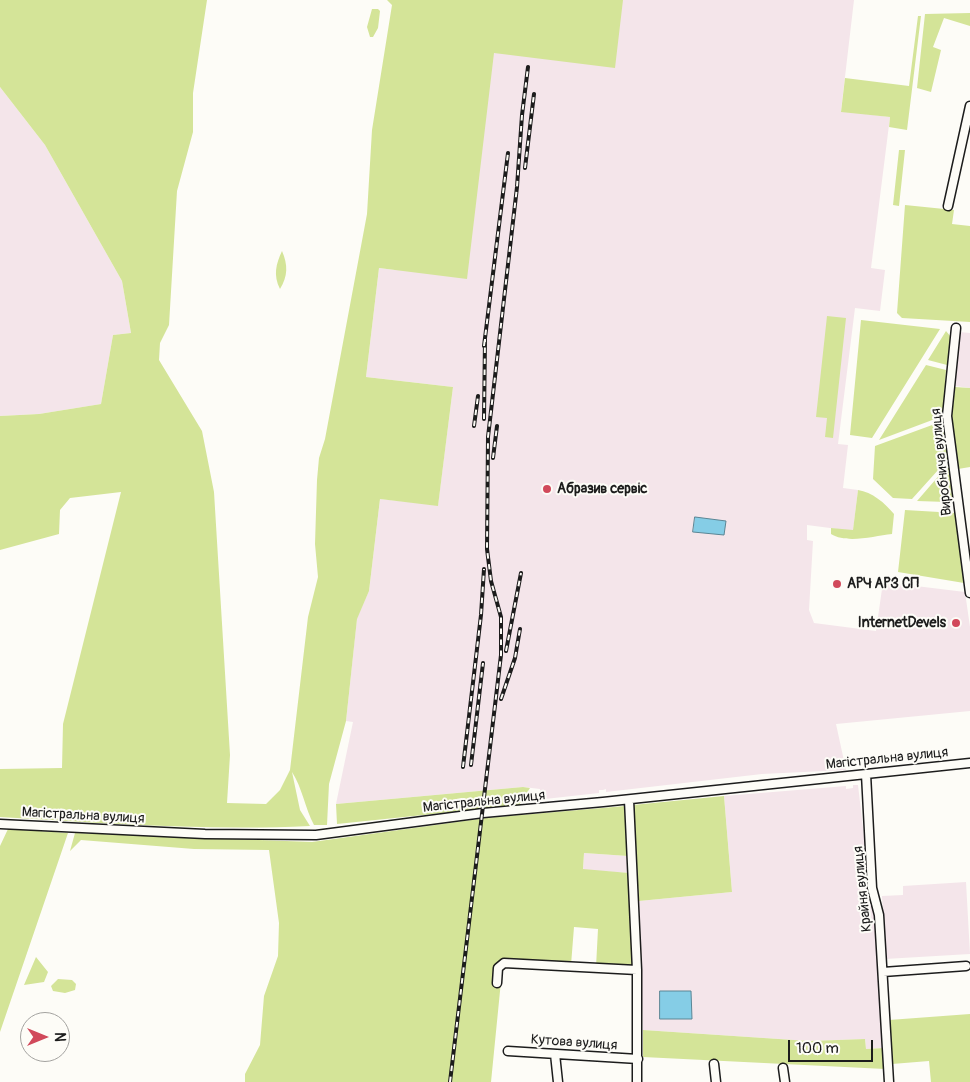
<!DOCTYPE html>
<meta charset="utf-8">
<style>
body{margin:0}
#map{position:relative;width:970px;height:1082px;overflow:hidden;background:#fdfcf7;font-family:Pangolin,sans-serif}
canvas{display:block}
.north{position:absolute;left:20px;top:1012px;width:50px;height:50px;box-sizing:border-box;background:#fdfcf7;border:1px solid #a3a29f;border-radius:50%;rotate:90deg;font-size:14px;font-weight:700;line-height:20px;text-align:center;color:#1c1c1c}
.north::after{content:'';display:block;margin:auto;width:18px;height:22px;background:#d1495b;clip-path:polygon(50% 0,100% 100%,50% 72%,0 100%)}
.scale{position:absolute;left:788px;top:1040px;width:85px;height:22px;box-sizing:border-box;border:2px solid #1c1c1c;border-top:0;padding-left:6px;font-size:15px;line-height:18px;white-space:nowrap;color:#1c1c1c;-webkit-text-stroke:4px #fdfcf7;paint-order:stroke}
</style>
<div id="map">
<canvas width="970" height="1082"></canvas>
<div class="north">N</div>
<div class="scale">100 m</div>
</div>
<script>
const c = document.querySelector('canvas').getContext('2d');
c.lineJoin = 'round';
function fill(path, color) { c.fillStyle = color; c.fill(path, 'evenodd'); }
function trace(path, color, width, dash) { c.strokeStyle = color; c.lineWidth = width; c.lineCap = dash ? 'butt' : 'round'; c.setLineDash(dash || []); c.stroke(path); }
function label(font, color, halo, rows, align = 'center') {
  c.font = font + ' Pangolin,sans-serif'; c.lineWidth = 4; c.setLineDash([]); c.textBaseline = 'middle'; c.strokeStyle = halo; c.fillStyle = color; for (const [text, x, y, turn = 0] of rows) {
    c.save(); c.translate(x, y); c.rotate((+turn || 0) * Math.PI / 180); c.textAlign = isNaN(turn) ? turn : align; if (halo) c.strokeText(text, 0, 0); c.fillText(text, 0, 0); c.restore();
  }
}
fill(new Path2D(`
 M404,0H854L841,111L890,117L871,268L885,270L880,311L855,308L838,444L848,445L843,488L858,490L853,531L807,525V540L813,541L809,610L814,623L876,631L883,582L965,592L970,627V711L836,724L846,770L762,774L606,792V789L603,790H599V793L545,799L540,792V789L523,787L336,804L353,722L346,721L357,618L369,591L380,499L438,505L453,387L366,377L379,268L395,270Z
 M0,87L45,145L122,281L131,333L113,335L101,404L39,414L0,416Z
 M959,332L970,333V388L955,386Z
 M853,785H858L867,862L869,904H874L877,915L884,1048L866,1049L865,1039L809,1041L643,1030L639,901L732,892L724,796L846,786V789L853,788Z
 M584,853L628,856L629,873L583,870Z
 M966,882L970,954L885,959L882,896L903,895V886Z`), '#f4e5ea');
fill(new Path2D(`
 M0,0H207L193,93V132L177,191L169,325L160,343L159,360L202,431L214,492L230,755L227,803L266,804L280,790L290,770L308,617L318,577L315,544L317,480L319,458L325,439L367,214L372,130L392,5L387,0H623L615,68L494,53L467,279L379,268L366,377L453,387L438,506L380,499L369,591L357,619L346,721L329,784L327,825H314C305,808 302,787 292,772L300,810L310,826C207,831 103,823 0,817V769L62,768L63,724L121,492L70,498L60,510L59,534L0,550V416L39,414L101,404L113,335L131,333L122,281L45,145L0,87Z
 M372,9H378L380,11L378,28L373,37H370L367,27Z
 M970,13V26L944,18L933,47L941,50L931,92L917,88L925,14Z
 M918,16H921L907,130L889,127L890,117L841,112L845,78L909,86Z
 M899,150H905L899,206L893,205Z
 M905,205L954,210L952,224L970,226V322L902,318L897,313Z
 M282,251C288,265 288,276 280,289C273,275 276,264 282,251Z
 M827,316L846,318L833,438L825,437L827,418L816,417Z
 M861,320L940,329L872,438L850,435Z
 M946,331L951,337L947,365L928,360Z
 M926,365L946,370L943,416L879,440Z
 M955,387L970,388V467L958,469L952,415Z
 M943,421L948,459L912,499L893,498L873,479L875,446Z
 M949,464L952,497L947,502L917,501Z
 M858,490C872,492 885,503 894,514L892,534C874,536 847,544 831,534V528L853,530Z
 M905,510L956,513L964,583L898,572Z
 M523,787L530,788L519,805L337,824L336,804Z
 M724,796L732,892L639,901L633,805Z
 M625,806L628,856L584,853L583,869L629,873L634,967H596L598,929L574,927L571,965L503,961L491,1082H245V1074L260,1045L264,996L278,956L279,923L269,850L194,849L81,840L70,851L75,833L312,842L486,818Z
 M8,829L68,833L0,1032V846Z
 M36,957L48,972L44,982L24,985Z
 M58,979L72,980L76,984L75,990L65,993L53,991L51,986Z
 M970,1014V1082H931L929,1061L892,1064L889,1020Z
 M643,1030L809,1041L865,1039L866,1049L884,1048L885,1069L643,1057Z`), '#d4e498');
const water = new Path2D(`
 M695,517L726,521L724,535L693,532Z
 M660,991H691L692,1019H660Z`);
fill(water, '#85cde6');
trace(water, '#5b8695', 1);
const minor = new Path2D(`
 M948,206L970,106
 M956,328L947,416L970,593
 M866,774L872,888L879,915L889,1082
 M629,800L637,970V1082
 M0,824L205,834L316,835L483,813L603,802L970,763
 M883,972L966,966
 M497,983L498,968L504,963L637,970
 M508,1051L638,1059
 M555,1054L558,1082
 M714,1064L716,1082
 M783,1068L785,1082`);
trace(minor, '#1c1c1c', 11);
trace(minor, '#fdfcf7', 8);
const rail = new Path2D(`
 M525,168L534,94
 M484,346L508,153
 M484,419L485,339
 M474,426L478,396
 M493,458L497,426
 M506,651L521,573
 M501,699L515,658L520,629
 M471,765L483,663
 M463,767L481,615L484,569
 M450,1082L501,655V617L491,581L487,549L488,437L517,187L522,115L528,67`);
trace(rail, '#1c1c1c', 4);
trace(rail, '#fdfcf7', 2, [5.5]);
for (const [x, y, r, color] of [
 [547,489,5,"#d1495b"],
 [837,584,5,"#d1495b"],
 [956,623,5,"#d1495b"]
]) { const dot = new Path2D(); dot.arc(x, y, r, 0, 2 * Math.PI); c.fillStyle = color; c.fill(dot); trace(dot, '#fdfcf7', 2); }
label('14px', '#1c1c1c', '#fdfcf7', [
 ["Виробнича вулиця",942,462,-96],
 ["Магістральна вулиця",887,759,-6],
 ["Магістральна вулиця",484,802,-6],
 ["Магістральна вулиця",83,816,3],
 ["Крайня вулиця",863,889,-96],
 ["Кутова вулиця",574,1043,4]
]);
label('bold 14px', '#1c1c1c', '#fdfcf7', [
 ["Абразив сервіс",557,489],
 ["АРЧ АРЗ СП",847,584],
 ["InternetDevels",946,623,"right"]
], 'left');
</script>
